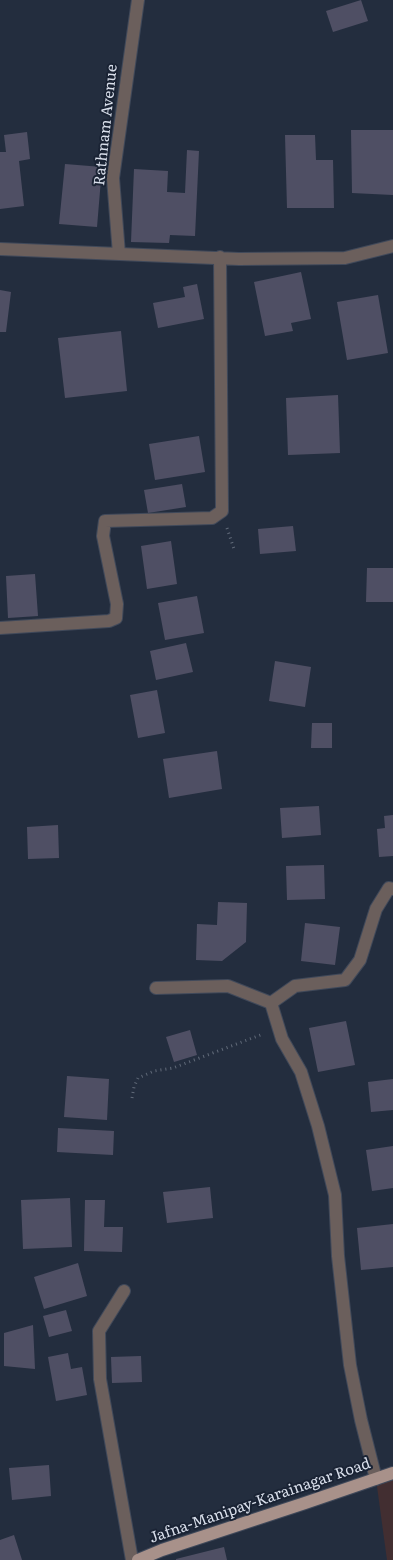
<!DOCTYPE html>
<style>
body{margin:0}
canvas{display:block;background:#232d3e}
</style>
<canvas width="393" height="1560"></canvas>
<script>
const c = document.querySelector('canvas').getContext('2d');
c.lineJoin = 'round';
function fill(path, color) { c.fillStyle = color; c.fill(path, 'evenodd'); }
function trace(path, color, width, dash) { c.strokeStyle = color; c.lineWidth = width; c.lineCap = dash ? 'butt' : 'round'; c.setLineDash(dash || []); c.stroke(path); }
function label(font, color, halo, rows, align = 'center') {
  c.font = font + ' Literata,serif'; c.lineWidth = 4; c.setLineDash([]); c.textBaseline = 'middle'; c.strokeStyle = halo; c.fillStyle = color; for (const [text, x, y, turn = 0] of rows) {
    c.save(); c.translate(x, y); c.rotate((+turn || 0) * Math.PI / 180); c.textAlign = isNaN(turn) ? turn : align; if (halo) c.strokeText(text, 0, 0); c.fillText(text, 0, 0); c.restore();
  }
}
fill(new Path2D(`
 M393,1473V1560H387L376,1479Z`), '#422e31');
fill(new Path2D(`
 M361,0L368,21L333,32L326,11Z
 M351,130H393V195L352,193Z
 M27,132L30,159L19,161L24,206L0,209V152H6L4,135Z
 M285,135H315L316,160H333L334,208H287Z
 M187,150L199,151L195,236L170,235L169,243L131,242L134,169L168,171L167,192L185,193Z
 M65,164L102,167L97,227L59,224Z
 M301,272L311,319L291,323L293,331L265,336L254,282Z
 M197,284L204,319L158,328L153,303L185,297L183,287Z
 M0,290L11,292L6,332H0Z
 M378,295L388,353L347,360L337,302Z
 M121,331L127,391L65,398L58,338Z
 M338,395L340,453L288,455L286,398Z
 M199,436L205,472L155,480L149,444Z
 M182,484L186,507L148,513L144,490Z
 M293,526L296,551L260,554L258,529Z
 M171,541L177,584L147,589L141,546Z
 M367,568H393V602H366Z
 M35,574L38,616L8,618L6,576Z
 M197,596L204,633L165,640L158,603Z
 M186,643L193,672L156,680L150,651Z
 M275,661L311,667L305,707L269,701Z
 M157,690L165,733L138,738L130,695Z
 M312,723H332V748H311Z
 M217,751L222,789L169,798L163,759Z
 M319,806L321,835L282,838L280,808Z
 M393,815V856L379,857L377,829L385,828L384,816Z
 M58,825L59,858L28,859L27,827Z
 M324,865L325,899L287,900L286,866Z
 M218,902L247,903L246,942L222,961L196,960L197,924L217,925Z
 M305,923L340,927L335,965L301,961Z
 M346,1021L355,1065L318,1072L309,1028Z
 M190,1030L197,1055L174,1062L166,1037Z
 M67,1076L109,1079L107,1120L64,1117Z
 M393,1079V1110L371,1112L368,1082Z
 M58,1128L114,1131L113,1155L57,1152Z
 M393,1146V1188L372,1191L366,1150Z
 M210,1187L213,1218L167,1223L163,1192Z
 M70,1198L72,1247L23,1249L21,1200Z
 M85,1200H105L104,1227H123L122,1252L84,1251Z
 M393,1224V1267L361,1270L357,1228Z
 M78,1263L87,1296L44,1309L34,1277Z
 M66,1310L72,1331L49,1337L43,1316Z
 M33,1325L35,1369L4,1366V1333Z
 M68,1353L71,1369L82,1367L87,1395L56,1401L48,1357Z
 M141,1356L142,1382L112,1383L111,1357Z
 M49,1465L51,1496L12,1500L9,1468Z
 M14,1535L22,1560H0V1540Z
 M224,1547L227,1560H176V1559Z`), '#4f4f64');
const street = new Path2D(`
 M0,249L239,259L345,258L393,246
 M119,254L113,178L138,0
 M0,628L109,621L116,618L117,604L103,536L105,521L212,518L222,511L220,257
 M156,988L228,986L271,1003L282,1039L301,1072L318,1126L335,1195L338,1256L350,1365L361,1420L376,1479
 M271,1003L295,986L345,980L360,960L376,909L389,888L393,889
 M124,1291L99,1331L100,1379L132,1560`);
const primary = new Path2D(`
 M138,1560L162,1550L305,1503L393,1473`);
trace(street, '#40495a', 14);
trace(primary, '#40495a', 14);
trace(new Path2D(`
 M227,528L234,549
 M132,1098L134,1087L138,1078L154,1071L173,1068L263,1034`), '#616a79', 3, [1, 4]);
trace(street, '#6b5f5c', 12);
trace(primary, '#a8918a', 12);
label('15px', '#d9dfeb', '#1a2334', [
 ["Rathnam Avenue",106,125,-84],
 ["Jafna-Manipay-Karainagar Road",260,1501,-19]
]);
</script>
